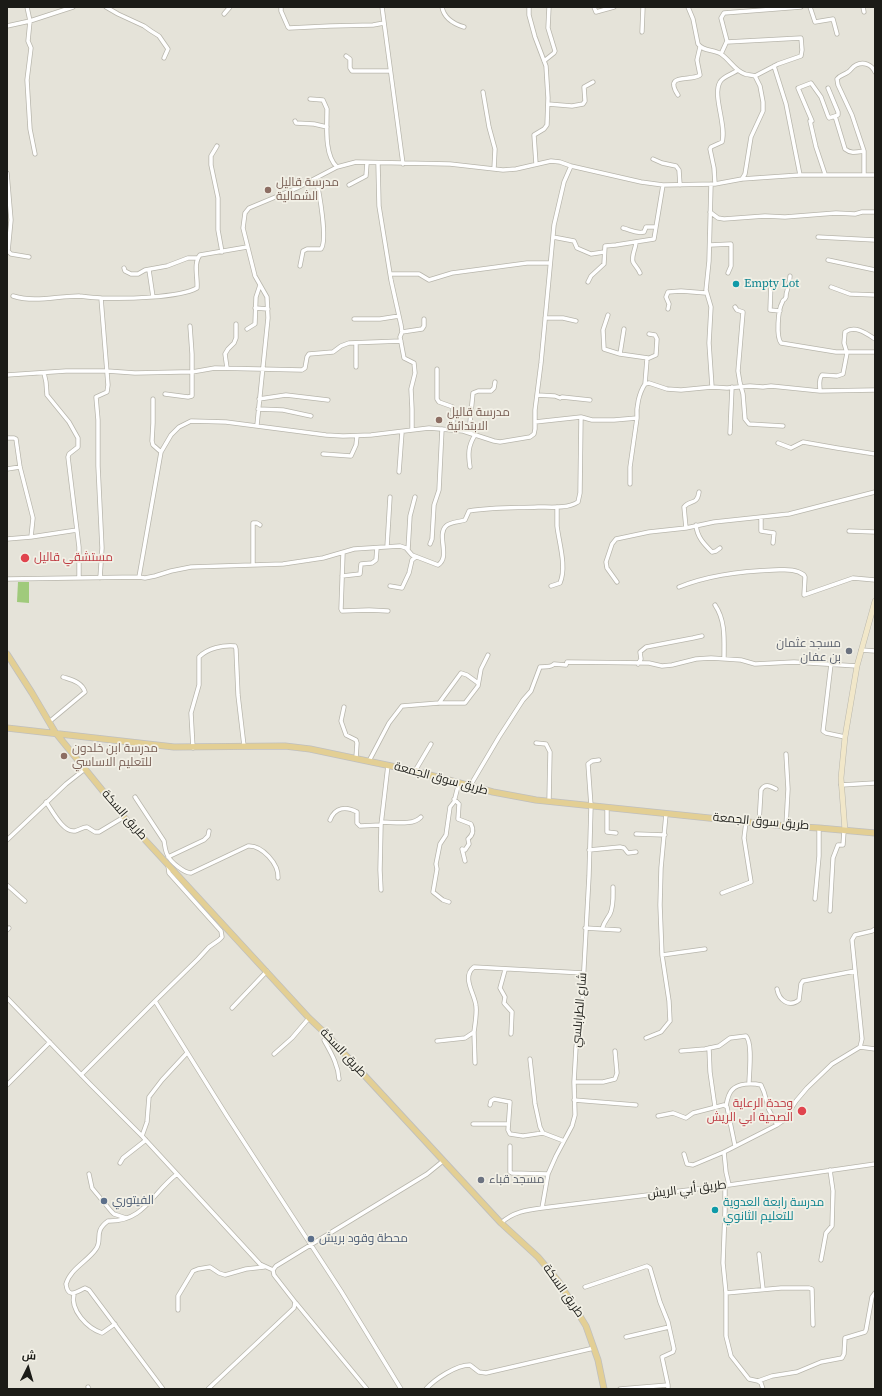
<!DOCTYPE html>
<meta charset="utf-8">
<style>
body{margin:0}
#map{position:relative;width:882px;height:1396px;overflow:hidden;background:#e5e3d9;font-family:"Source Serif 4",Cairo,serif}
canvas{display:block}
.frame{position:absolute;inset:0;border:8px solid #1b1b17;pointer-events:none}
.north{position:absolute;left:8px;top:1348px;width:40px;height:40px;-webkit-text-stroke:3px #f2f0e6;paint-order:stroke;rotate:5deg;font-size:11px;font-weight:700;line-height:16px;text-align:center;color:#1b1b17}
.north::after{content:'';display:block;margin:auto;width:14px;height:18px;background:#1b1b17;clip-path:polygon(50% 0,100% 100%,50% 72%,0 100%)}
</style>
<div id="map">
<canvas width="882" height="1396"></canvas>
<div class="frame"></div>
<div class="north">ش</div>
</div>
<script>
const c = document.querySelector('canvas').getContext('2d');
c.lineJoin = 'round';
function fill(path, color) { c.fillStyle = color; c.fill(path, 'evenodd'); }
function trace(path, color, width, dash) { c.strokeStyle = color; c.lineWidth = width; c.lineCap = dash ? 'butt' : 'round'; c.setLineDash(dash || []); c.stroke(path); }
function label(font, color, halo, rows, align = 'center') {
  c.font = font + ' "Source Serif 4",Cairo,serif'; c.lineWidth = 3.5; c.setLineDash([]); c.textBaseline = 'middle'; c.strokeStyle = halo; c.fillStyle = color; for (const [text, x, y, turn = 0] of rows) {
    c.save(); c.translate(x, y); c.rotate((+turn || 0) * Math.PI / 180); c.textAlign = isNaN(turn) ? turn : align; if (halo) c.strokeText(text, 0, 0); c.fillText(text, 0, 0); c.restore();
  }
}
fill(new Path2D(`
 M18,582H29V603L17,602Z`), '#a0ca7b');
const street = new Path2D(`
 M27,7L30,21L28,41L31,48L27,80L30,129L35,154
 M106,7L118,14L144,26L151,31L159,36L168,49L164,58
 M382,7L403,164
 M442,7C444,18 454,24 464,27
 M529,7V15L535,37L546,66L548,98L547,125L544,129L534,135L536,164
 M594,7L596,12L614,7
 M688,7L693,19L698,44C704,52 713,49 721,54C730,60 735,71 745,74C748,75 752,75 755,76L760,86L763,102V111L751,137L745,174L742,179
 M810,7L815,22L833,19L837,34
 M863,7L864,12
 M281,8V11L288,27L289,28L330,26L373,25L384,23
 M224,14L230,7
 M7,26L30,21L73,7
 M642,32L643,7
 M727,42L801,38L802,50L801,56L778,64L755,76
 M721,54L727,41L721,18L724,13L801,7
 M346,56L350,59V68L352,71H390
 M544,61L554,53L555,51L548,28L549,7
 M774,66L786,104L800,175
 M828,88L838,112V115L835,116
 M483,92L489,127L495,149L494,169
 M678,95C663,72 691,82 700,75L697,60L700,47
 M310,99L323,100L327,109C327,126 324,155 337,167
 M548,104L572,106L583,104L585,101L584,87L593,82
 M295,121L296,123L314,124L327,127
 M217,146L211,156V165L218,198V230L222,252
 M653,159L662,163L676,166L679,170L680,185
 M378,163L379,206L391,280L401,325L402,332L400,337L404,358L414,363L415,373L411,389L412,409V429
 M571,166L641,182L663,185L715,184L742,179L800,175H875
 M7,173L11,220L8,251L11,254L29,257
 M825,174L816,147L810,121H812L798,88L811,83L821,97L828,116L829,118L835,116L845,149C851,154 857,152 864,151
 M864,175V151L852,115L838,85L837,79C840,75 844,75 848,72C851,70 852,67 856,65C864,61 872,65 875,72
 M711,184L709,261L706,290L711,307L709,343L712,387
 M715,184L714,168L710,149L711,147L722,142C727,126 712,95 720,82C723,76 733,74 738,70
 M349,185L366,176L367,163
 M710,212L718,218L724,219L765,216L785,217L836,213L855,214L862,212H875
 M623,228C631,230 636,234 644,232L646,227H656
 M553,237L574,241L577,248L591,254L604,252
 M818,237L875,240
 M636,242C636,248 631,256 633,262C635,266 638,268 640,273
 M710,245L731,244V266L728,273
 M828,260L875,270
 M300,266L303,251L307,249H321C328,240 319,191 316,179
 M124,268L125,271L131,274H138L145,270L167,266L188,258H198
 M149,270L153,297
 M391,274H419L429,280L452,273L527,263H550
 M790,276C790,282 788,286 787,291C786,293 786,296 786,297C783,303 784,297 782,303C778,310 776,337 781,343L836,352H875
 M588,282L591,276L604,264L605,246L616,245L654,239L663,185
 M771,282L770,310L780,311
 M831,287L850,294L875,295
 M13,296C35,303 57,296 79,296C87,297 94,298 101,298C123,299 179,298 197,288C198,278 193,263 200,255L247,247
 M735,307L737,310L743,312L738,371L740,383L743,394L745,419L749,424L783,426
 M255,308L268,309
 M668,309L669,304L666,297L668,292L681,291L706,293
 M608,315L603,330L604,349L620,354L648,358
 M545,318H563L576,321
 M354,319H380L399,316
 M247,329L255,324L256,297L260,285
 M402,332L422,329L424,326V319
 M356,343V367
 M620,354L624,329
 M227,368L225,354L228,349L234,343L236,338V324
 M437,369V399L439,402L453,407V430
 M44,373L46,382L47,395L69,422L78,438V447L69,454L68,457L79,547V578
 M7,375L66,371H107L135,373L181,372H192L215,368L302,370L305,368L307,357L309,354L333,352L341,346L349,343L401,341
 M645,384L647,359L656,355L657,339L655,335L649,334
 M820,391C820,385 818,380 822,375L837,376L843,374L847,353L844,343L845,332C855,325 866,333 875,339
 M165,394L188,397L192,396V354L190,326
 M537,395L555,396L560,398L562,397L590,400
 M153,399V423L152,441L153,445L161,452
 M259,399L286,395L328,400
 M258,409L283,410L311,416
 M535,422L581,417L592,420H614L637,418C636,407 639,393 645,384L649,383L667,389L681,390L712,387L727,388L750,386L763,387L771,386L820,391L875,390
 M469,432L473,393L478,391H491L494,388L495,382
 M730,433L732,387
 M7,438H14L16,439L20,467L33,518L31,537L7,539
 M778,443L791,448L803,442L837,448L875,454
 M323,454L351,456L356,445L357,436
 M470,467C468,454 468,446 475,435
 M7,469L20,467
 M399,472L402,432
 M630,484V467L637,418
 M761,518V531L774,533L773,543
 M696,525C697,537 704,544 712,552L716,551L720,548
 M686,528L684,507C690,499 697,506 699,492
 M849,531L875,532
 M31,537L77,530
 M430,544L432,539L434,505L439,490L442,429
 M387,547L390,497
 M408,550L410,516L415,497
 M343,553L341,609L342,611L369,610L388,611
 M253,564V523H257L260,525
 M342,576L360,574L361,564L372,563L376,560L377,548
 M139,577L145,578L155,576L171,571L191,567L283,564L323,558L354,549L400,546L406,548L412,555L438,565C451,557 436,535 446,526C450,522 459,522 465,520L469,511C492,507 515,508 538,507C550,507 567,509 578,502L580,493L581,417
 M100,578L102,548L98,466V420L96,397L107,392L108,385L101,298
 M7,579L139,577L161,452L171,435L179,427L191,421L226,422L326,435L343,436L371,435L429,428L463,431L494,441L500,442L530,437L534,434L535,429V410L541,363L554,225L564,182L571,166L560,162L551,161L516,169L503,170L450,164L356,162L337,167L297,188L249,208L245,213L243,228L255,276L267,297L268,318L257,425
 M617,582L607,568L606,562L612,544L616,539L649,532L686,528L714,522L789,514L875,492
 M390,586L402,588L409,573L412,560L416,557
 M551,586L560,583C567,567 559,543 557,526C557,520 557,513 557,507
 M679,587C709,575 741,571 774,570C784,570 795,568 804,575L805,577L804,595L853,578L875,580
 M715,605C726,621 724,641 724,659
 M861,650L875,651
 M638,664L641,659L640,652L646,647L693,638L702,636
 M831,664L823,731L826,733L845,737
 M439,703L461,673L467,675L478,683
 M344,707L341,721L346,735L356,740L357,743L356,758
 M49,722L85,692C82,682 72,680 63,677
 M536,743L546,744L550,752L549,801
 M193,748L191,713L199,685V657C208,648 223,645 235,646L236,649L238,695L244,746
 M369,761L389,723L402,706L439,703H465L478,686L481,669L488,655
 M415,771L431,744
 M841,785L875,783
 M470,786L499,737L523,700L531,691L540,667C545,666 551,668 554,664L566,665L567,662L649,663L662,666L672,665L696,659L711,658L741,660L755,664L794,662L857,666
 M135,797L164,841C165,846 165,851 168,856C171,862 184,873 191,873L248,846C262,845 279,864 278,878
 M454,799L459,804L458,819L471,824C474,830 473,835 468,839L469,844L465,850L462,849L465,861
 M46,802C52,810 63,833 75,831C79,830 83,827 87,827L95,832H99L124,817
 M607,808V832L616,833
 M330,820C335,807 346,806 357,812V823L360,826L381,825
 M382,822C393,822 413,826 421,817
 M759,823L761,790C765,783 770,786 776,789
 M786,826L788,789L786,754
 M636,834L665,835
 M7,840L66,784L85,769
 M589,850L620,847L624,848L628,853L636,852
 M168,857L204,840L208,836L209,831
 M7,885L25,901
 M381,890L380,870L381,825L388,765
 M722,893L751,882L744,838L746,822
 M815,899L819,856V828
 M449,902L443,900L433,892L437,869L436,864L440,844L446,835L450,807L454,802L459,782
 M830,911L833,858L838,845H843L844,831
 M585,928L619,930
 M602,929C604,922 607,919 610,914C614,906 613,895 613,887
 M7,930L9,928
 M662,955L705,949
 M505,970L500,988L505,997L504,1003L512,1012L511,1034
 M777,989C779,1000 789,1008 799,1000L801,984L803,981L855,971
 M7,998L90,1084L142,1136L260,1264L273,1270
 M155,1001L198,959L209,947L219,940L222,937L221,931L169,873L168,865
 M232,1008L267,971
 M474,1032L475,1063
 M328,1036L324,1040C331,1053 338,1064 339,1079
 M646,1038L661,1032L670,1021L669,1001L662,955L660,905L661,868L666,814
 M437,1041L465,1038L474,1032C475,1024 477,1014 476,1006C475,994 461,977 474,967L583,973
 M860,1047L862,1039L852,940L855,935L872,931L875,929
 M709,1048L710,1072L715,1107
 M681,1051L705,1049L719,1046L730,1038L746,1036C753,1043 749,1074 749,1084
 M274,1054L292,1038L309,1018
 M530,1059L535,1104L540,1127L543,1133
 M81,1075L155,1001L227,1116L341,1291L401,1389
 M574,1082H603L615,1079L617,1073L615,1051
 M7,1085L50,1042
 M574,1100L636,1105
 M490,1105L491,1101L494,1099L510,1102L508,1130L510,1134L523,1136L543,1133L564,1141
 M726,1106C727,1101 728,1094 732,1090C738,1083 752,1083 761,1085L764,1092L769,1110L777,1125
 M658,1116L673,1113L686,1118L693,1113L724,1105L727,1107L735,1146
 M473,1124H508
 M142,1136L147,1122L149,1097L162,1080L187,1053
 M510,1146V1172L512,1173L548,1174
 M724,1152L726,1172L729,1185
 M684,1154L687,1164L693,1165L724,1152L777,1125L784,1120L796,1101L807,1088L832,1064L860,1047L875,1049
 M120,1163L123,1158L146,1140
 M89,1174L92,1188L111,1211L114,1214L126,1218
 M725,1186V1211L723,1263L726,1293V1336L731,1356L749,1379L758,1381L772,1376L797,1372L821,1362L842,1358L844,1354L845,1338L865,1332L866,1330L872,1297L875,1293
 M542,1208L548,1174L556,1156L572,1126L575,1115L574,1082L576,1047L582,1004L589,876L591,806L588,764L592,761L599,760
 M501,1223C513,1212 526,1210 542,1208L729,1185L875,1164
 M759,1254L763,1289
 M821,1260L826,1233L832,1226L833,1191L830,1170
 M585,1287L647,1266L650,1268L660,1302L668,1322L674,1349L673,1352L662,1357L668,1385
 M726,1293L781,1288H809L812,1289L813,1325
 M74,1294C70,1310 87,1328 102,1333L115,1324
 M296,1303L367,1389
 M178,1310V1296L193,1271L198,1269L210,1267L219,1273L225,1275L246,1269L264,1267
 M626,1337L669,1327
 M758,1381L761,1383L763,1389
 M88,1387L89,1389
 M163,1389L89,1290L85,1288C76,1292 68,1299 66,1284C70,1269 88,1261 96,1249C103,1239 93,1232 108,1221C144,1222 152,1193 177,1174
 M208,1389L294,1308L295,1302L274,1275L273,1270L276,1266L427,1174L443,1161
 M426,1389C435,1379 456,1365 470,1365L479,1372L486,1373L594,1348
 M620,1389L668,1385V1389`);
const secondary = new Path2D(`
 M845,831L841,778L845,737L857,666L875,601`);
const primary = new Path2D(`
 M7,654L32,693L55,732L124,817L309,1018L328,1036L501,1223L538,1257L559,1282L586,1326L598,1360L604,1389
 M7,728L174,747L285,746L310,749L415,771L493,792L536,800L786,826L819,828L875,833`);
trace(street, '#b8b6ac', 5);
trace(secondary, '#b8b6ac', 6);
trace(primary, '#bfbfbe', 7);
trace(street, '#fff', 3.5);
trace(secondary, '#f1e7c9', 5);
trace(primary, '#e3cf94', 5.5);
for (const [x, y, r, color] of [
 [268,190,4,"#8d6e63"],
 [736,284,4,"#0f9aa8"],
 [439,420,4,"#8d6e63"],
 [25,558,5,"#e0444e"],
 [849,651,4,"#6b7280"],
 [64,756,4,"#8d6e63"],
 [802,1111,5,"#e0444e"],
 [481,1180,4,"#6b7280"],
 [104,1201,4,"#5c6f8a"],
 [715,1210,4,"#0f9aa8"],
 [311,1239,4,"#5c6f8a"]
]) { const dot = new Path2D(); dot.arc(x, y, r, 0, 2 * Math.PI); c.fillStyle = color; c.fill(dot); trace(dot, '#f2f0e6', 1.5); }
label('12px', '#785e54', '#f2f0e6', [
 ["مدرسة قاليل",276,183],
 ["الشمالية",276,197],
 ["مدرسة قاليل",447,413],
 ["الابتدائية",447,427],
 ["مدرسة ابن خلدون",72,749],
 ["للتعليم الاساسي",72,763]
], 'left');
label('12px', '#0d838f', '#f2f0e6', [
 ["Empty Lot",744,284],
 ["مدرسة رابعة العدوية",723,1203],
 ["للتعليم الثانوي",723,1217]
], 'left');
label('12px', '#be3a42', '#f2f0e6', [
 ["مستشقي قاليل",34,558],
 ["وحدة الرعاية",793,1104,"right"],
 ["الصحية ابي الريش",793,1118,"right"]
], 'left');
label('12px', '#5b616d', '#f2f0e6', [
 ["مسجد عثمان",841,644],
 ["بن عفان",841,658],
 ["مسجد قباء",489,1180,"left"]
], 'right');
label('12px', '#1b1b17', '#f2f0e6', [
 ["طريق سوق الجمعة",441,779,15],
 ["طريق السكة",124,815,49],
 ["طريق سوق الجمعة",761,822,5],
 ["شارع الطرابلسي",580,1010,-85],
 ["طريق السكة",343,1053,47],
 ["طريق أبي الريش",687,1190,-7],
 ["طريق السكة",563,1291,55]
]);
label('12px', '#4e5e75', '#f2f0e6', [
 ["الفيتوري",112,1201],
 ["محطة وقود بريش",319,1239]
], 'left');
</script>
